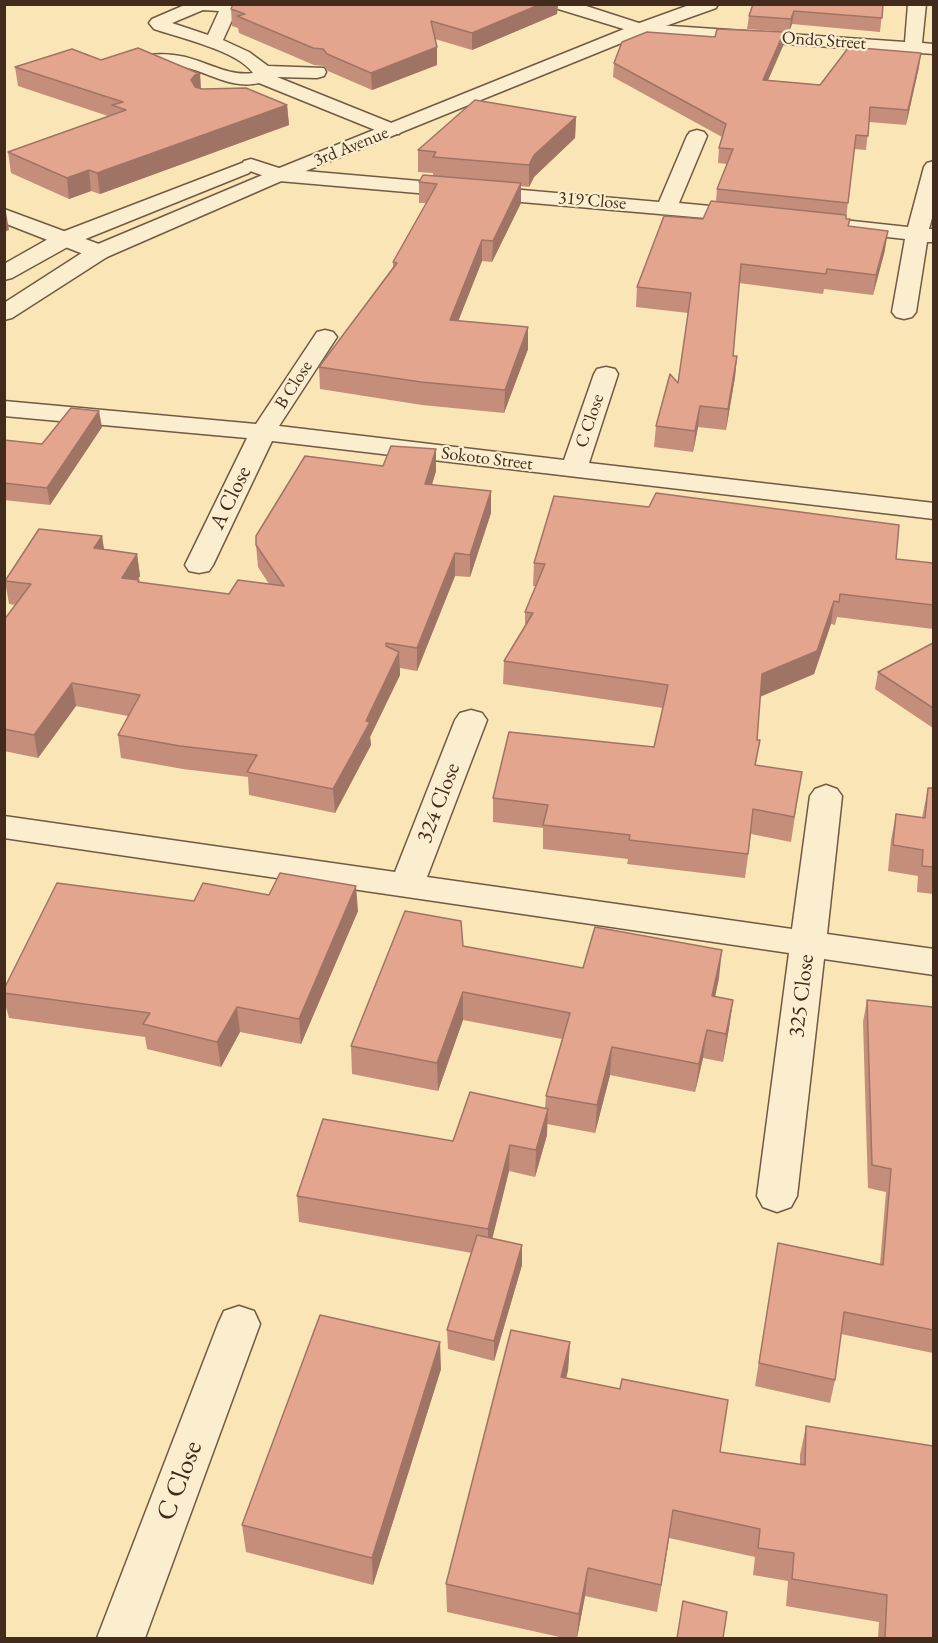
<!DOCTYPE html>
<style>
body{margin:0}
#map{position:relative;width:938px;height:1643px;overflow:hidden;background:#f9e5b5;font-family:"EB Garamond",serif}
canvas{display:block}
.frame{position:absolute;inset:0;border:6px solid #422b1d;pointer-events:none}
</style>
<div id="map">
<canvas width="938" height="1643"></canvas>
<div class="frame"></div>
</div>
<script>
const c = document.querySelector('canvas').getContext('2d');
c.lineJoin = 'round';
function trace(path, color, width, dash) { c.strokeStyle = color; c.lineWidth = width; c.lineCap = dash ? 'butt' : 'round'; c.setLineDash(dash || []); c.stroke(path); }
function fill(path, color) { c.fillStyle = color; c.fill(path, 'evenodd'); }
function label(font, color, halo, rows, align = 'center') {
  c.font = font + ' "EB Garamond",serif'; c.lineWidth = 4.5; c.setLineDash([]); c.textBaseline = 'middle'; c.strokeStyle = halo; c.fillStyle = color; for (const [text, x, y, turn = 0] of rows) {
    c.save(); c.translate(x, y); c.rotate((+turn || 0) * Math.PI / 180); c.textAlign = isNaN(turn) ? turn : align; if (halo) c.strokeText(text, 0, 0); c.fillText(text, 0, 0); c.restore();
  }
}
const minor = new Path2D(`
 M187,4H236L238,7L223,40L249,52L268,66L324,68L326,72L324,76L317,78L277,77L399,126L402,130L399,134H385L259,83C229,90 207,70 178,66C157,63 136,71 117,66L114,62L117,58L123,57C142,56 161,52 180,56C205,60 227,77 253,73C238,51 180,38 154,29L149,23L152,19ZM203,10L219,11L208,35L172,23Z
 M553,4H580L642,24L905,42L908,4H926L922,43L934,44V54L640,34L555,8Z
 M697,130L704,132L707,136L679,203L752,210L760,211L763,216L760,221L752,222L279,181L244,169L241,165L244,161L251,159L282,169L659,202L687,136L690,132Z
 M934,161V211L929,229H934V242H927L916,312L912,317L904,319L896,317L892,312L905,239L843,232L835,231L832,226L835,221L843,220L908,227L924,167L927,163Z
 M4,209L107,247L110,252L107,257L99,259L91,257L4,223Z
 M325,330L333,332L337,337L279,426L564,460L594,374L597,369L606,367L615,369L618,374L589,463L934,503V519L272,441L213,565L209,571L199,573L189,571L185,565L247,438L4,416V401L256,424L317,332Z
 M471,710L482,713L487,720L427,877L792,929L810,796L815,789L826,785L837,789L842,796L827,934L934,949V975L824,959L797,1196L791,1207L777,1212L763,1207L757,1196L789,953L4,838V816L395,872L455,720L460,713Z
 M239,1306L254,1311L260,1324L145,1638H97L218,1324L224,1311Z`);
const tertiary = new Path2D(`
 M692,4H718L716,8L646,33L286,179L107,257L12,318L4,320V303L91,247L272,171L634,25Z
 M242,163L249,165L252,169L249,173L73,244L12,278L4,280V264L57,234Z`);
trace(minor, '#705a43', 3);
trace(tertiary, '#705a43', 3);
fill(minor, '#fbeecf');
fill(tertiary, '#fbeecf');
fill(new Path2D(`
 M233,4H558L557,14L472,50L435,39L437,65L372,90L328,71L324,66L314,65L239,33L238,28L232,26L231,9Z
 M753,4H883L880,32L792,24L789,32L747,29L749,16Z
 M783,46L768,80L820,85L919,67L906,125L869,122L866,150L854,149L846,219L849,226L885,250L873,295L824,289L823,294L739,283L733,356H737L735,377L726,430L698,427L693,452L654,447L656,426L678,383L688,313L636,307L637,287L703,219L716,201L717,189L727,164L718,163L719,148L722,137L613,77L614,63Z
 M101,60L200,74L201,89L287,105L289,125L100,194L91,191L69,199L11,173L8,152L108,116L18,86L15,67Z
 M576,117L575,138L534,177L529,187L521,186V203L492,262L482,261L458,321L528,349L504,413L422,405L320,389L319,367L393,267V262L426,203H419V182L433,176V173L418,172V150Z
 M102,427L50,505L4,500V440L42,444Z
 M436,449V471L432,485L491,513L470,577L455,576L417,671L400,668V675L370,737L371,745L335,813L249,795L248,777L183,769L121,758L118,735L128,716L76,706L38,758L4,751V620L16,605L9,604L5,581L102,536L104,549L137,554L140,576L138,580L139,582L229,594L269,584L258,567L256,545L383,466Z
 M896,559L933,563V629L837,617L835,625L831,624L814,674L760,697L756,765L798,796L791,842L751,834L745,878L627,864L628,859L543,849V828L493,822V798L654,747L663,708L503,684L504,661L525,626V612L536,586H533L534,563Z
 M933,643V728L875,689L878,672Z
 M928,788H933V894L917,892L918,876L888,871L891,840L896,814L922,818Z
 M194,901L358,911L301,1044L240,1032L221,1067L147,1049L145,1037L9,1018L4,1000V989Z
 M463,946L583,968L719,978L715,997L733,1000L729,1028L723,1062L703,1058L695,1092L610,1075L595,1133L547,1124V1135L535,1177L509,1171L492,1239L522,1265L494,1361L448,1349L447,1330L472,1253L299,1222L297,1196L545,1108L546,1096L562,1039L463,1020L438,1091L352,1074L351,1046Z
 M867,1000L933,1007V1353L841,1334L835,1380L830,1403L755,1386L778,1243L880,1264L886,1192L868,1188L863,1022Z
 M570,1342L568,1370L566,1378L720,1452L800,1465V1455L806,1426L933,1638H878L879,1622L786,1606L788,1581L753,1575L755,1557L669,1538L657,1612L585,1596L577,1638H564L447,1612L446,1584Z
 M441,1369L373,1585L246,1552L242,1525Z`), '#c48e7b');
fill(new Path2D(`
 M541,4H558L557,14L472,50V33Z
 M794,11L792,24L789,32L791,19Z
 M784,32L783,46L762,94L763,80Z
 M437,47V65L372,90L371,73Z
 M921,53L919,67L906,125L908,110Z
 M200,74L201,93L196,95L191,80L195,75Z
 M287,105L289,125L100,194L97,173Z
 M576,117L575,138L534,177L529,187V165L534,155Z
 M89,170L91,191L69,199L67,178Z
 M521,183V203L492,262L493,241Z
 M6,212L9,230L4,232V213Z
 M888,231L885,250L873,295L876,275Z
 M482,240V261L450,342V320Z
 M528,327V349L504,413L505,390Z
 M737,356L735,377L726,430L728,409Z
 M700,406L698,427L693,452L695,431Z
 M99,411L102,427L50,505L47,488Z
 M436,449V471L425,506V484Z
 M491,491V513L470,577V555Z
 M102,536L105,558L94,548Z
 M455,553V576L417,671V648Z
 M137,554L140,576L125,600L122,578Z
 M834,601L831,624L814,674L759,697L762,674Z
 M399,652L400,675L370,737L371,745L335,813L333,789Z
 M72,683L76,706L38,758L34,735Z
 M356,886L358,911L301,1044L299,1019Z
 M722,950L719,978L709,1024L712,996Z
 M463,992V1020L438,1091L437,1063Z
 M733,1000L729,1028L723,1062L726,1034Z
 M237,1007L240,1032L221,1067L217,1042Z
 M707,1030L703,1058L695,1092L699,1064Z
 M612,1047L610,1075L595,1133L597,1105Z
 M548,1109L547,1135L535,1177L536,1150Z
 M510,1145L509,1171L488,1256V1229Z
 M522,1245V1265L494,1361V1341Z
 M440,1342L441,1369L373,1585L372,1558Z
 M570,1342L568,1370L560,1406L561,1377Z
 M673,1510L669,1538L657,1612L661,1585Z
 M588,1568L585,1596L577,1638L579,1614Z`), '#a07464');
const building = new Path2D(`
 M233,4H541L472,33L431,21L437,47L371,73L327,54L323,49L313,48L237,16L245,14L231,9Z
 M753,4H883L882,18L794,11L791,19L749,16Z
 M717,29L784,32L763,80L820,85L849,47L921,53L908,110L870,107L868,136L856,135L848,203L717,189L733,149L719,148L726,124L614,63L622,42L647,32L715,37Z
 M138,48L200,74L195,75L191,80L195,87L202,89L246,88L287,105L97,173L89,170L67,178L8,152L126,110L112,105L123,102L15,67L72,49L101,60Z
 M475,100L576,117L534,155L529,165L433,157L436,152L418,150Z
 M423,175L521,183L493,241L482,240L450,320L528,327L505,390L421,382L319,367L397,263L393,262L437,184L419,182Z
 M711,201L846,215V219H850L848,226L888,231L876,275L827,269L826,274L741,264L733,356H737L728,409L700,406L695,431L656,426L670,374L678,383L691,293L637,287L664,216L703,219Z
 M71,408L99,411L47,488L4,483V440L42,444Z
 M391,446L436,449L425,484L491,491L470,555L455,553L417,648L386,643V646L399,652L366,721L370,722L333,789L247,772L257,755L180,746L118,735L140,695L72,683L34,735L4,729V620L31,584L5,581L39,529L102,536L94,548L137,554L122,578L139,580L138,582L229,594L238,580L284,586L256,545V536L305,456L383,466Z
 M656,493L899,525L896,559L933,563V605L840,594L839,602L834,601L817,651L762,674L757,740H760L755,765L802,772L794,817L753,809L748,854L629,840L630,835L543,825L548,805L493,798L509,732L654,747L668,685L504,661L533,613L525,612L545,564L534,563L554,496L649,507Z
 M933,643V708L878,672Z
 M928,788H933V867L922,866L923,850L893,845L896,814L925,818Z
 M280,873L356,886L299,1019L237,1007L217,1042L143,1024L150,1013L4,993V989L57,883L194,901L203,883L269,895Z
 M405,911L461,921L463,946L583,968L595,927L722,950L712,996L733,1000L726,1034L707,1030L699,1064L612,1047L597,1105L546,1096L570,1013L463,992L437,1063L351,1046Z
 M867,1000L933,1007V1330L844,1312L835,1380L759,1363L778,1243L883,1265L891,1169L872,1165Z
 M470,1092L548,1109L536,1150L510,1145L488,1229L297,1196L323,1119L453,1141Z
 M477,1235L522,1245L494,1341L447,1330Z
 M320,1315L440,1342L372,1558L242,1525Z
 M511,1330L570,1342L561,1377L620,1389L622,1379L728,1400L720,1452L805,1465L806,1426L933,1446V1638H885L887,1595L792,1579L794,1553L758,1548L760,1529L673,1510L661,1585L588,1568L579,1614L446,1584Z
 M683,1601L727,1612L723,1638H677Z`);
fill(building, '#e4a58f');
trace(building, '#a07464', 1.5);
label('18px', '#422b1d', '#fbeecf', [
 ["Ondo Street",824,41,4],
 ["3rd Avenue",351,147,-22],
 ["319 Close",592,201,5],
 ["B Close",294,385,-57],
 ["C Close",590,421,-71],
 ["Sokoto Street",487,459,7]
]);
label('22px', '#422b1d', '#fbeecf', [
 ["A Close",231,498,-64],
 ["324 Close",439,803,-69],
 ["325 Close",802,996,-83]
]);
label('27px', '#422b1d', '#fbeecf', [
 ["C Close",180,1481,-69]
]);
</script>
